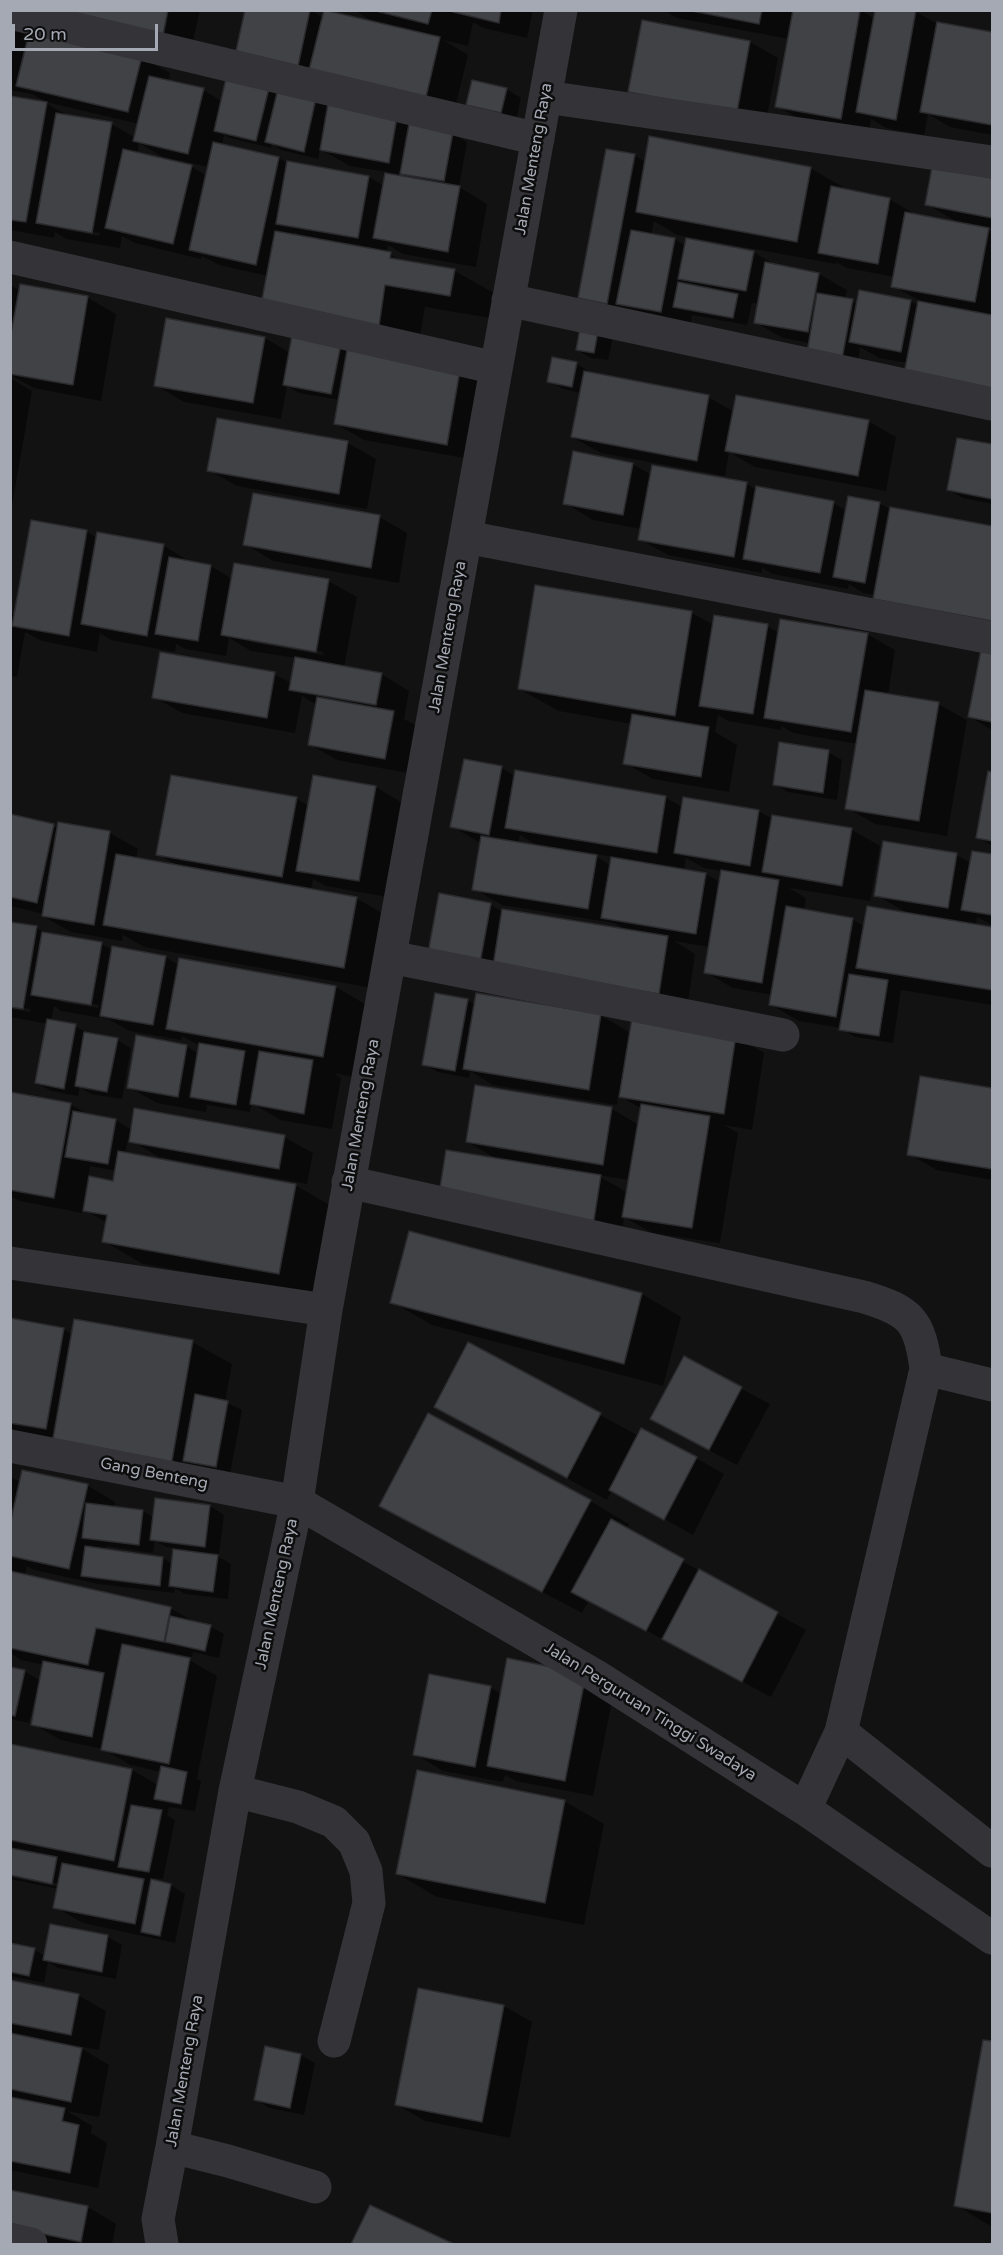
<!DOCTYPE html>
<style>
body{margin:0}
#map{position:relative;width:1003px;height:2255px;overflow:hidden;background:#121213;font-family:"Varela Round",sans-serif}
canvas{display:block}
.frame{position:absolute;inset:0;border:12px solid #a5a9b3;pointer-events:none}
.scale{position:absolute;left:12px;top:24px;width:146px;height:27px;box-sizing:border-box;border:3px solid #a5a9b3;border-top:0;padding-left:8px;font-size:18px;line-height:21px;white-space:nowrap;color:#a5a9b3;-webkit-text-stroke:4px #0d0d0e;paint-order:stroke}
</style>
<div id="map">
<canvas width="1003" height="2255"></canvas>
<div class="frame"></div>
<div class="scale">20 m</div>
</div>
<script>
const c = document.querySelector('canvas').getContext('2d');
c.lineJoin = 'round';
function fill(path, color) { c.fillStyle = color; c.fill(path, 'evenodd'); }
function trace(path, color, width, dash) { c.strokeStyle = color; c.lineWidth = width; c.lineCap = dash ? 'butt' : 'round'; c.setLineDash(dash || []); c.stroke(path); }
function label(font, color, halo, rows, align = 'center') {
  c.font = font + ' "Varela Round",sans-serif'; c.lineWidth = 5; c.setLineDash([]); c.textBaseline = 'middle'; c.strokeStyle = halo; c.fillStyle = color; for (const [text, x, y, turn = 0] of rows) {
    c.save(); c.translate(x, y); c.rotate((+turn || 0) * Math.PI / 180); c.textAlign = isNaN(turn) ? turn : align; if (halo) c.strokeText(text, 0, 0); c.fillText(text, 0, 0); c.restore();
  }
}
fill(new Path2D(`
 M18,10H200L190,55Z
 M246,10H311L323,18L375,23L354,10H533L527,38L483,28L473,22L468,46L443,40L468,55L454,112L266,66Z
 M663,10H860L875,19L877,12L867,10H909L916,12L938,24L992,33V135L950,127L928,114L924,135L886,128L871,119L869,134L805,122L776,106L789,39L677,18Z
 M10,25L141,57L170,73L168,81L203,90L222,101L228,76L316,99L329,107L452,133L467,142L459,187L487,204L476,267L403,254L388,245L387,253L405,262L455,271L494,293L490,318L425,307L418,348L268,276L219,265L202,256L201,259L135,243L122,236L120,248L66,239L55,232L54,238L10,230V97L47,104L69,116L111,124L136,138L139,124L46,102L32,94L10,90ZM224,135L230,138L271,148L272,144L281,150L318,159L320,149L350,166L387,172L384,186L369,177L287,163L279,158L222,146ZM139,143L163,157L209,167L207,176L192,167L137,154ZM66,227L100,233L99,236L66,230ZM294,232L304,238L293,236Z
 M750,42L778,58L765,127L658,107L630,91Z
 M506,89L521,98L516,120L482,112L468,104Z
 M635,156L646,162L810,168L850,191L889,199L918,216L961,224L926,204L933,169L992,180V228L982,226L992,232V400L908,363L879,358L860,347L857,366L810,343L783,338L755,322L759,304L752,303L747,325L692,315L690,328L608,314L580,298ZM654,221L677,235L836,264V262L847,268L895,277L893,286L920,301L919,306L911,301L860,291L858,304L845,299L847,290L819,274L777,266L753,252L686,246L674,239L651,235Z
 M10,285L21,291V286L88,298L116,314L101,401L34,388L10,375Z
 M168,320L265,338L290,353L293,337L459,371L488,387L475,460L364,440L336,424L340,400L299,393L287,386L281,419L184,402L156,385Z
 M582,324L613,336L608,360L591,358L577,350Z
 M576,364L591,372L590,374L708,397L734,412L868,421L896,437L886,491L755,467L729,452L725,476L601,453L572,437L581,393L563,389L549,381Z
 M10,378L32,391L11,511H10Z
 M218,420L348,443L376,459L367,509L237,486L209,470Z
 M958,440L992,446V504L963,498L949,490Z
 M632,464L652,475L747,484L757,490L833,503L847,511L880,503L891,510L992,528V636L875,595L863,593L849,584L848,589L773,574L762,568V573L668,555L639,539L641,529L593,520L565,503Z
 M379,517L407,533L399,583L273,561L245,544Z
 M87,532L98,538L164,546L192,563L211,566L232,579L328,581L357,597L344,668L381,674L409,691L404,719L421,728L413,774L337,760L309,744L317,705L302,696L295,733L182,713L154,697L274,674L291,683L296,658L251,651L229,638L226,656L185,649L176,644L175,652L111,640L100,633L97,652L42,641L25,632L17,677L10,676V612L16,615ZM251,639L323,652V655L251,642Z
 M536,587L692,613L714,625L767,626L779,633L867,634L895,650L888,695L938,704L967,720L947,836L875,824L847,808L858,744L793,733L781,726V730L728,721L718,715L715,732L737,745L729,792L653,779L625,763L632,724L559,711L519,689Z
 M983,652L992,653V730L970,717Z
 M828,752L842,760L837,800L788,792L774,784Z
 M465,760L502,768L515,776L665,797L682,807L758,811L773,819L852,830L880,846L870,901L789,888L806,898L804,911L852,919L865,927L909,914L876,895L956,855L971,863L974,853L992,856V925L977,917L976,926L992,929V1005L901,990L893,1043L855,1037L841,1028L799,1021L771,1005L773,995L733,988L705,972L709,947L674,941L695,954L687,1010L458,968L491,905L503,912L626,930L614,923L502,905L474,889L480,843L452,826ZM520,835L540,847L518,844ZM590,853L613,857L611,865ZM686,858L704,868L722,871L720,882L706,874L684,870Z
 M989,773L992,774V846L978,837Z
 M376,787L404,804L387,897L326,886L313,879L311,890L356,898L396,921L383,990L144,947L123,935L122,941L71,932L43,916L44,914L10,906V816L58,828L59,824L110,833L138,849L136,859L178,866L158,854L296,798L309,806Z
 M10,923L37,928L49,935L101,944L113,950L165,957L179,965L336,987L375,1010L363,1079L334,1073L341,1078L332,1129L280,1120L252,1103L250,1112L207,1105L206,1112L157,1103L128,1087L186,1046L199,1054L200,1046L182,1036L181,1040L130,1031L108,1019L61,1011L54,1006L51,1021L75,1026L89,1034L117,1040L131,1048L122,1099L91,1094L80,1087L78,1096L51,1091L37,1083L48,1024L10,1017V1009L30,1012V1009L10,1006ZM61,999L99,1005L98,1008L61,1002Z
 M467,1000L476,1005L600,1015L631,1033L736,1037L764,1053L752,1130L724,1125L738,1133L720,1243L652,1233L624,1217L621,1242L499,1160L467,1142L612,1109L639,1125L642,1109L618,1095L617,1105L493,1085L470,1071L469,1078L438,1072L423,1064ZM597,1175L630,1180L628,1193Z
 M922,1078L992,1089V1180L937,1170L909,1154Z
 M10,1093L70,1104L91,1116L116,1120L132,1130L284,1137L313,1153L307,1184L159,1157L128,1139L125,1154L295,1185L335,1208L319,1295L143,1264L103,1241L107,1223L83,1209L82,1213L20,1201L10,1196ZM90,1166L116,1171L114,1183L88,1178Z
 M410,1233L642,1294L681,1317L663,1386L432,1325L392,1302Z
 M10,1320L63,1329L73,1335L192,1342L232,1364L225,1402L242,1410L230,1474L10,1441Z
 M469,1344L639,1436L696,1458L724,1474L693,1535L612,1490L607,1500L476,1429Z
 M684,1358L770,1404L737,1465L680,1435Z
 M10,1477L21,1482L87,1485L115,1502L114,1508L143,1511L154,1518L210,1506L224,1515L219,1554L212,1553L231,1564L228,1599L185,1594L175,1588L174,1593L98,1584L34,1570L27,1566L24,1576L170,1608L196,1623L210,1626L224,1634L219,1658L193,1652L192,1657L124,1643L123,1646L189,1660L217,1676L197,1779L201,1781L195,1811L169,1807L167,1815L175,1820L163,1879L154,1878L153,1881L171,1885L185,1894L175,1943L83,1923L55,1907L58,1889L10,1879V1877L59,1887L60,1884L10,1874V1745L132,1770L158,1785L161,1772L131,1765L102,1749L61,1740L33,1724L38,1698L35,1697L29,1723L10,1719V1668L24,1671L41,1681L44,1665L21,1660L10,1653ZM155,1541L166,1547L174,1548L173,1564L163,1558L105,1550L106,1546L153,1553Z
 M590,1501L629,1524L626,1530L806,1630L771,1697L589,1600L582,1613L421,1528Z
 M508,1660L614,1691L593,1796L516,1781L505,1775L503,1782L443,1771L415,1754L491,1688L502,1694Z
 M564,1801L604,1824L584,1925L437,1897L398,1874Z
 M51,1925L108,1937L122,1945L116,1979L58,1968L48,1962L44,1983L10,1976V1945L35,1950L45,1956Z
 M10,1982L78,1995L106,2011L99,2050L77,2046L109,2065L99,2117L67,2111L92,2126L91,2133L107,2143L98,2188L10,2170Z
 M504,2006L532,2022L510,2138L425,2121L397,2105Z
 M984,2041L992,2043V2227L956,2205Z
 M300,2055L315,2063L304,2115L269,2108L255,2099Z
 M11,2192L88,2207L116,2224L112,2244H48L33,2241Z
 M370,2207L450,2244H353Z`), '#0007');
const building = new Path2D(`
 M28,10H168L162,40Z
 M245,10H310L298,66L236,51Z
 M324,10L440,37L426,97L309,70Z
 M372,10H432L428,24Z
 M453,10H501L499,23L453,12Z
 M687,10H762L759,24Z
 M793,10H860L841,119L775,107Z
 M875,10H916L896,120L856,112Z
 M642,20L750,41L737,112L628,92Z
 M937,22L992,32V125L920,112Z
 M30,29L142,56L128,112L16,86Z
 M227,74L270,84L256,141L214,131Z
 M149,76L204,88L188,154L133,141Z
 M472,80L507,88L501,113L466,105Z
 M278,89L316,98L304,152L265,142Z
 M10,96L47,102L26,222L10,220Z
 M329,98L398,111L389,163L320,150Z
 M56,113L112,122L92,233L36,223Z
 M409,124L453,132L444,181L400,174Z
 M649,136L811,167L797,242L636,212Z
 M213,142L279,157L256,265L189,250Z
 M123,149L192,165L173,244L105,228Z
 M606,149L635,154L607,304L578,298Z
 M287,161L369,176L358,238L276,224Z
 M932,167L992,178V218L925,205Z
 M385,173L460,186L448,252L373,238Z
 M831,186L890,198L878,264L818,253Z
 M905,212L989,228L975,302L891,287Z
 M631,230L675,238L661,312L616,304Z
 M275,231L391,252L390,258L455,269L450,296L385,285L379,326L261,305Z
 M686,238L754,251L746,291L678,279Z
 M765,262L819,273L808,332L754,323Z
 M678,282L738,294L733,318L673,307Z
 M20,284L88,296L73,385L10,374V339Z
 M859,290L911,300L901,352L849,342Z
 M817,293L853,299L842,359L807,353Z
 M918,301L992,315V390L904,374Z
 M166,318L265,337L253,403L154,386Z
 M581,323L599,326L594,353L576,350Z
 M292,335L341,344L331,394L283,385Z
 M347,350L460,370L447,445L334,424Z
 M552,357L577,362L572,387L547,382Z
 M584,371L709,395L697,461L571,437Z
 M736,395L869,420L858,476L725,451Z
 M217,418L348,441L339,494L207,471Z
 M957,438L992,444V499L947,490Z
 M573,451L633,463L623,515L563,504Z
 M652,465L747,482L734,557L638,540Z
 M756,486L834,501L820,573L743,559Z
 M253,493L380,515L371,568L243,545Z
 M848,496L880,502L865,583L833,577Z
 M890,507L992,526V621L873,599Z
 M31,520L87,530L69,636L12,626Z
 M97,532L164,544L147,636L81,624Z
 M169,557L211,565L198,641L155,634Z
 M234,563L329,579L316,652L221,635Z
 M535,585L692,611L675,716L518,689Z
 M714,615L768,624L753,714L699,706Z
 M780,619L868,633L851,732L764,718Z
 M981,650L992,652V722L968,717Z
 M160,652L275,672L267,718L152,698Z
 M295,657L382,673L376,705L289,690Z
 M865,690L939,702L919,821L845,809Z
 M317,697L394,711L385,759L308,745Z
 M632,714L709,727L701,777L623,764Z
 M779,742L829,750L823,793L773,785Z
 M464,759L502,766L489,835L450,827Z
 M515,770L666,796L657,853L505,828Z
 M988,771L992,772V841L976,838Z
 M171,775L297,797L282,877L156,855Z
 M313,775L376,786L359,881L296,871Z
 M683,797L759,810L750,866L674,853Z
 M10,814L54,824L37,903L10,897Z
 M772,815L852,828L842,886L762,872Z
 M58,822L110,831L94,925L42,916Z
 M481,836L597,855L588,909L472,890Z
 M883,841L957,853L948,908L874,896Z
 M972,851L992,854V915L961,910Z
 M116,854L357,897L344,968L103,925Z
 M611,857L706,873L696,934L601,918Z
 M721,870L779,880L762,983L704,973Z
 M439,893L491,903L480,963L428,953Z
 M786,906L853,918L836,1017L769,1005Z
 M867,906L992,927V990L856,968Z
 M502,909L668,936L659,994L493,966Z
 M10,922L37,926L23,1009L10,1007Z
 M42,932L102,942L91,1005L31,995Z
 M112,946L166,956L153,1025L100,1016Z
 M179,958L336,986L323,1057L166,1029Z
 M849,974L888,980L879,1036L839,1030Z
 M435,993L468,999L455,1071L422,1065Z
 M476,993L601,1014L589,1090L463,1069Z
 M632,1018L736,1035L724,1114L619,1097Z
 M47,1019L76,1024L64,1089L35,1083Z
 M84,1032L118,1038L107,1092L75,1086Z
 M136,1035L187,1045L178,1097L127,1088Z
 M199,1043L245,1051L236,1105L190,1097Z
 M259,1051L313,1060L304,1114L250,1104Z
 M920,1076L992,1088V1169L907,1155Z
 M475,1085L612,1107L603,1165L466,1142Z
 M10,1092L71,1103L54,1198L10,1190Z
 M641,1104L710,1116L692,1228L622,1217Z
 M134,1108L285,1135L279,1169L129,1142Z
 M73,1111L116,1119L108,1164L65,1157Z
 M446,1150L601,1175L593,1226L438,1201Z
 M118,1151L296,1184L279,1274L102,1242L107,1215L83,1211L89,1176L113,1181Z
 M409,1231L642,1293L624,1364L390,1303Z
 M10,1318L64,1328L46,1429L10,1423Z
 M74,1319L193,1340L170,1472L51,1450Z
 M468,1342L601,1413L567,1478L434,1407Z
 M684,1356L742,1387L709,1450L650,1419Z
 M195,1394L228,1401L216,1467L183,1461Z
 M428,1413L591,1500L542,1592L379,1506Z
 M641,1428L697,1457L664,1520L609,1490Z
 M22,1470L88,1484L69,1569L10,1556V1524Z
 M155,1498L210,1505L205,1547L150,1540Z
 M86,1503L143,1510L139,1545L82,1538Z
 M611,1519L684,1559L646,1631L571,1592Z
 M85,1546L163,1557L160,1586L81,1576Z
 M173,1549L218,1555L213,1592L169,1586Z
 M699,1569L778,1612L742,1682L662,1639Z
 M10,1571L171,1607L164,1642L96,1628L88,1665L10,1648Z
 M170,1616L211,1625L205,1651L165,1642Z
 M122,1644L190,1658L169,1764L101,1750Z
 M507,1658L586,1674L565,1781L487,1766Z
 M43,1661L104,1673L92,1737L31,1725Z
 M10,1667L25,1670L15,1716L10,1715Z
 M429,1674L491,1686L475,1767L413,1755Z
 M10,1744L132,1769L114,1861L10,1840Z
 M161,1766L187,1772L181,1804L154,1799Z
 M417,1770L565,1800L545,1903L396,1874Z
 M131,1805L162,1810L149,1872L118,1867Z
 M10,1848L57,1857L52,1884L10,1875Z
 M62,1863L144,1879L135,1924L53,1908Z
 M151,1879L171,1884L160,1936L141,1932Z
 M50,1924L108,1935L102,1972L43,1960Z
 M10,1943L35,1948L29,1976L10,1972Z
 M10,1980L79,1994L71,2035L10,2023Z
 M418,1988L504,2005L482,2122L395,2105Z
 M10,2033L82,2048L71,2102L10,2089Z
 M983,2040L992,2041V2213L954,2206Z
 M265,2046L301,2054L290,2108L254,2100Z
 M10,2097L65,2108L62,2121L79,2125L70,2173L10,2161Z
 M10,2190L88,2206L81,2242L10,2227Z
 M370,2205L454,2244H351Z`);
fill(building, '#414246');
trace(building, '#2c2c2f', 1.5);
trace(new Path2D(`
 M10,13L538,139
 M546,97L992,162
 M10,257L496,368
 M508,300L992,404
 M466,537L992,638
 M390,957L783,1035
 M348,1182L864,1297C911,1311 920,1321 926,1369
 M10,1263L326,1310
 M10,1446L297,1502L596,1676L805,1809L992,1938
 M841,1732L992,1851
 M235,1791L298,1807L334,1822L354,1842L366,1871L369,1903L334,2041
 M805,1809L841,1732L926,1369L992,1385
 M172,2147L228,2161L315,2187
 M10,2239L31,2244
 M162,2244L158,2219L172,2147L235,1791L297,1502L326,1310L561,10`), '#343438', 33);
label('16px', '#a5a9b3', '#0d0d0e', [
 ["Jalan Menteng Raya",534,159,-80],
 ["Jalan Menteng Raya",448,637,-80],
 ["Jalan Menteng Raya",361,1115,-80],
 ["Gang Benteng",154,1474,11],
 ["Jalan Menteng Raya",277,1594,-78],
 ["Jalan Perguruan Tinggi Swadaya",650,1712,32],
 ["Jalan Menteng Raya",185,2071,-80]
]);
</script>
